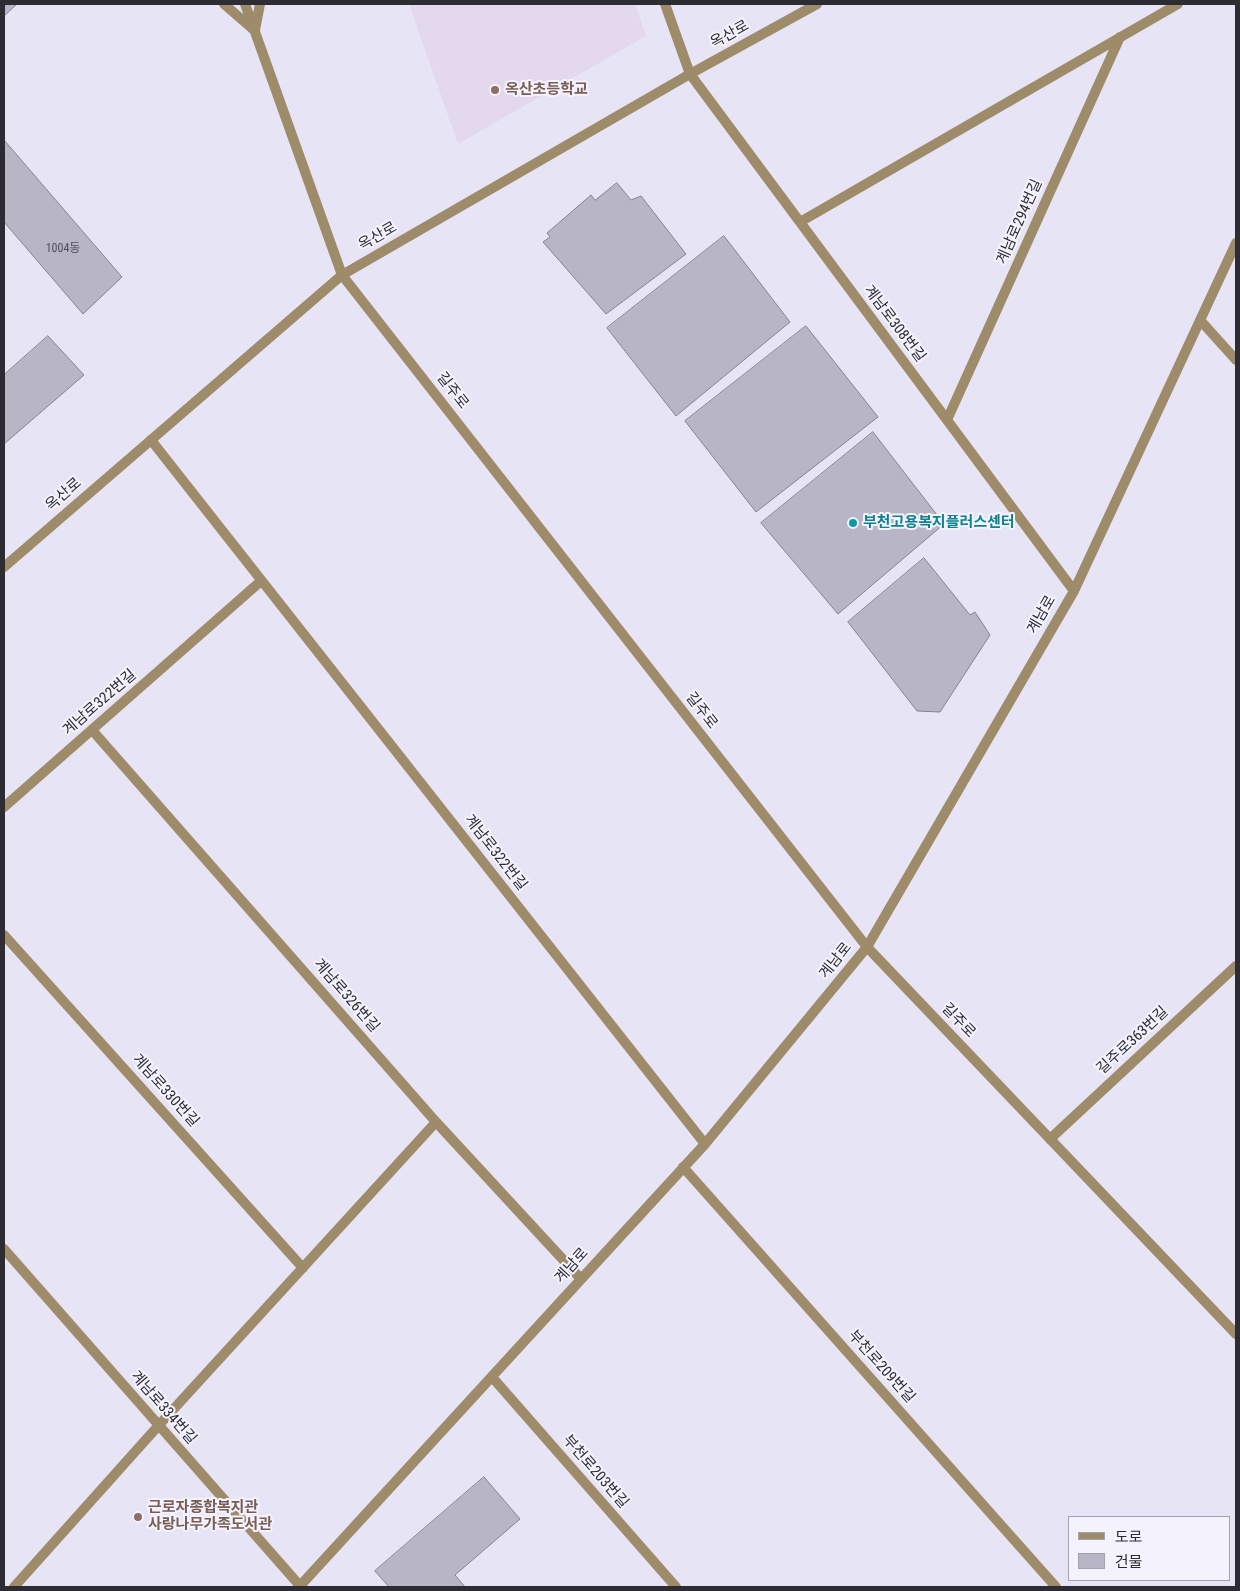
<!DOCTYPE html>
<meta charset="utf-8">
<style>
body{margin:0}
#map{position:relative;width:1240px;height:1591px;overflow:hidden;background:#e7e5f5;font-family:"Roboto Condensed","Noto Sans KR",sans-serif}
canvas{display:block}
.frame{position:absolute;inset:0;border:5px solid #2d2c33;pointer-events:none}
.legend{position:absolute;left:1068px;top:1516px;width:162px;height:65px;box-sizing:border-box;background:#f4f3fd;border:1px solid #a4a3ac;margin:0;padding:6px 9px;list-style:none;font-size:15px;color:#2d2c33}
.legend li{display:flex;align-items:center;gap:10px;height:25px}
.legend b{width:25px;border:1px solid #a4a3ac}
</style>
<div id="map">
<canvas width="1240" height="1591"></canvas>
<div class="frame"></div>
<ul class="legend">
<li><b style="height:6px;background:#9e8b6a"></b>도로</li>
<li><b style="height:14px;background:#b8b6c6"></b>건물</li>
</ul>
</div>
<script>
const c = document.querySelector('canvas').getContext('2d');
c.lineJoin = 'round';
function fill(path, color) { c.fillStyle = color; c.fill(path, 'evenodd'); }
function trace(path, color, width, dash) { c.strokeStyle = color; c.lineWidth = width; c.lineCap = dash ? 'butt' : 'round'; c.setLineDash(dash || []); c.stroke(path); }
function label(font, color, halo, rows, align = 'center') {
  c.font = font + ' "Roboto Condensed","Noto Sans KR",sans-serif'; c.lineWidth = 4; c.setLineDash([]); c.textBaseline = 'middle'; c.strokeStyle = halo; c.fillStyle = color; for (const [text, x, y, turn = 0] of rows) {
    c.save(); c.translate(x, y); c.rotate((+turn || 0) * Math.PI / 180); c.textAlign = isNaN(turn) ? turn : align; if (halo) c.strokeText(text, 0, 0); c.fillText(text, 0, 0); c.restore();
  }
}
fill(new Path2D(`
 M409,4H635L646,36L458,144Z`), '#e3d8ed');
const building = new Path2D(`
 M4,4H17L4,16Z
 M4,140L122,277L83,314L4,222Z
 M617,183L631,200L641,196L686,254L606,314L543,242L550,237L547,233L591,195L595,200Z
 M724,236L790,322L676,416L607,328Z
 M806,326L878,417L756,512L685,421Z
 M48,336L84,375L4,444V375Z
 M873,432L944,524L838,614L761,523Z
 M924,558L970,615L975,612L990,635L940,712L917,711L848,622Z
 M484,1477L520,1519L455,1575L465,1587H389L375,1571Z`);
fill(building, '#b8b6c6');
trace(building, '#858392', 1);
trace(new Path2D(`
 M665,4L690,74L1074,591
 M800,222L1178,4
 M1200,320L1236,360
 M947,420L1120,37
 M151,440L705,1144
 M92,730L436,1122L581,1279
 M4,807L261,581
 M4,935L303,1268
 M1050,1139L1236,966
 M683,1167L1056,1587
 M4,1249L301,1587
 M492,1377L676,1587
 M14,1587L159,1425L436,1122
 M299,1587L705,1144L867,947L1074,591L1236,243`), '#9e8b6a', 10);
trace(new Path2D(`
 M224,4L254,30
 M245,4L342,275L867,947L1236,1334
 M255,30L260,4
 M4,567L342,275L690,74L817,4`), '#9e8b6a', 10);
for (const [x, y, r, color] of [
 [495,90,5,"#8d6e63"],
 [853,523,5,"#0f9aa8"],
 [138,1517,5,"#8d6e63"]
]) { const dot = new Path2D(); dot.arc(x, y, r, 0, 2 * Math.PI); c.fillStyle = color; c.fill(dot); trace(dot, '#f4f3fd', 2); }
label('12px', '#504e58', null, [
 ["1004동",63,249]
]);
label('15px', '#2d2c33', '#f4f3fd', [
 ["옥산로",730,35,-29],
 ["계남로294번길",1020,222,-66],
 ["옥산로",378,237,-30],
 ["계남로308번길",894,324,53],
 ["길주로",452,391,52],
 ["옥산로",64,495,-41],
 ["계남로",1042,615,-60],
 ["계남로322번길",100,703,-41],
 ["길주로",701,711,52],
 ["계남로322번길",495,853,52],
 ["계남로",836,961,-51],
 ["계남로326번길",346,996,49],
 ["길주로",958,1021,46],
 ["길주로363번길",1133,1041,-43],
 ["계남로330번길",165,1091,48],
 ["계남로",572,1266,-48],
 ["부천로209번길",881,1367,48],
 ["계남로334번길",163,1408,49],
 ["부천로203번길",595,1472,49]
]);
label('bold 15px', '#785e54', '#f4f3fd', [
 ["옥산초등학교",505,90],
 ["근로자종합복지관",148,1508],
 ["사랑나무가족도서관",148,1525]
], 'left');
label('bold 15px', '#0d838f', '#f4f3fd', [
 ["부천고용복지플러스센터",863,523]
], 'left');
</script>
